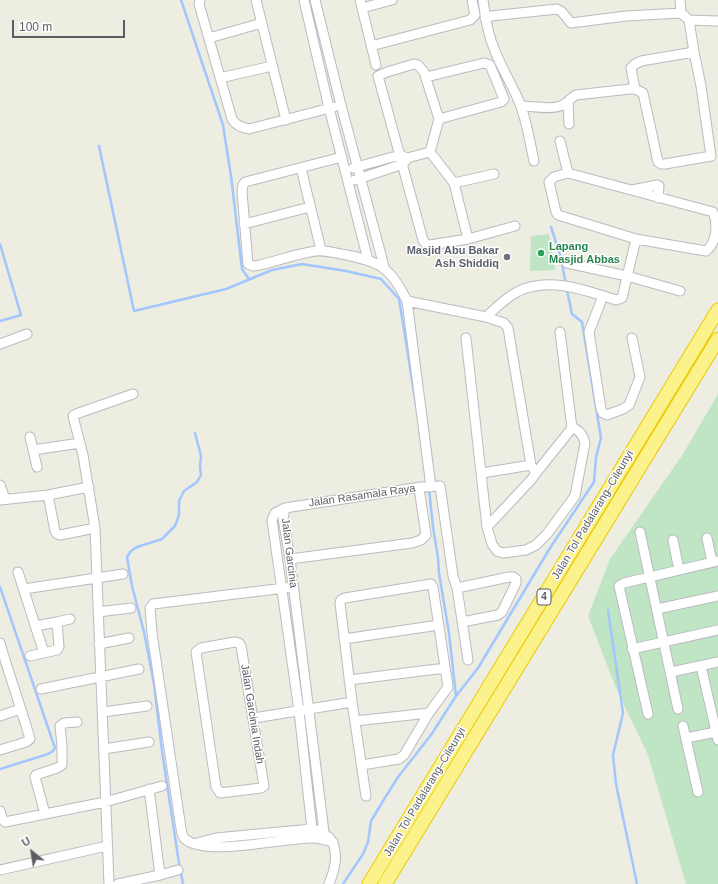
<!DOCTYPE html>
<meta charset="utf-8">
<style>
body{margin:0}
#map{position:relative;width:718px;height:884px;overflow:hidden;background:#edede2;font-family:Helvetica,sans-serif}
canvas{display:block}
.north{position:absolute;left:12px;top:832px;width:40px;height:40px;-webkit-text-stroke:3px #fff;paint-order:stroke;rotate:330deg;font-size:11px;font-weight:700;line-height:16px;text-align:center;color:#5b5d63}
.north::after{content:'';display:block;margin:auto;width:14px;height:18px;background:#5b5d63;clip-path:polygon(50% 0,100% 100%,50% 72%,0 100%)}
.scale{position:absolute;left:12px;top:20px;width:113px;height:18px;box-sizing:border-box;border:2px solid #5b5d63;border-top:0;padding-left:5px;font-size:12px;line-height:14px;white-space:nowrap;color:#5b5d63;-webkit-text-stroke:3px #fff;paint-order:stroke}
</style>
<div id="map">
<canvas width="718" height="884"></canvas>
<div class="north">U</div>
<div class="scale">100 m</div>
</div>
<script>
const c = document.querySelector('canvas').getContext('2d');
c.lineJoin = 'round';
function fill(path, color) { c.fillStyle = color; c.fill(path, 'evenodd'); }
function trace(path, color, width, dash) { c.strokeStyle = color; c.lineWidth = width; c.lineCap = dash ? 'butt' : 'round'; c.setLineDash(dash || []); c.stroke(path); }
function label(font, color, halo, rows, align = 'center') {
  c.font = font + ' Helvetica,sans-serif'; c.lineWidth = 3; c.setLineDash([]); c.textBaseline = 'middle'; c.strokeStyle = halo; c.fillStyle = color; for (const [text, x, y, turn = 0] of rows) {
    c.save(); c.translate(x, y); c.rotate((+turn || 0) * Math.PI / 180); c.textAlign = isNaN(turn) ? turn : align; if (halo) c.strokeText(text, 0, 0); c.fillText(text, 0, 0); c.restore();
  }
}
fill(new Path2D(`
 M549,234L555,270L530,271L531,236Z
 M718,394V884H686L648,755L616,688L588,616L610,559L683,454Z`), '#bfe5c5');
trace(new Path2D(`
 M181,0L223,125L231,176L242,269L249,279
 M99,146L134,311L226,289L272,270L302,264L346,271L381,279L399,299L416,405
 M551,227L561,258L566,285
 M0,244L21,315L0,321
 M429,489L433,527L438,558L439,573L449,633L456,696
 M0,587L55,748L53,751L48,754L0,769
 M608,610L623,713L613,755L616,784L637,884
 M183,884L179,863L162,751L154,684L144,632L132,586L127,557L131,551L137,547L162,539L175,526L179,515V501L184,491L197,482L201,475L200,467L201,456L195,433
 M343,884L363,854L368,842L371,821L383,801L398,777L431,735L456,696L478,668L550,548L594,482L596,457L601,438L582,322L572,314L567,290`), '#a2c6fe', 2.5);
const minor = new Path2D(`
 M200,0L199,4L232,119C236,126 242,127 249,129L334,107
 M256,0L286,120
 M304,0L329,108L368,260
 M315,0L341,105L381,255L384,268
 M360,0L376,65
 M483,0C485,18 488,35 495,51C502,69 513,86 520,104C527,122 530,143 534,161
 M680,0L681,13L689,20L718,21
 M362,8L392,0
 M485,18L491,16L557,9L562,12L571,23L626,16L681,13
 M209,38L262,23
 M371,46L470,20L475,15L472,0
 M426,77L484,63L490,65L504,99L501,102L439,119L430,152
 M220,78L272,66
 M635,89L631,68L635,64L641,61L694,52
 M568,102L569,124
 M521,106C532,106 551,110 560,106C567,104 570,98 576,95L630,89H635L643,93L658,162L661,164H665L711,156L701,86L694,52L689,20
 M430,152L454,183L468,239L430,245L426,244L423,240L378,76L387,72L414,64L418,65L424,72L439,119
 M342,157L245,182L243,185L242,192L248,264L253,266L260,265C277,261 293,255 310,252C321,249 331,252 341,254C379,261 390,266 407,301L431,487
 M301,168L321,250
 M353,168L400,155L407,158L430,152
 M568,173L554,177L549,182L556,212L558,215L636,239
 M355,180L403,164L406,160
 M454,183L494,174
 M632,190L657,185L659,186L658,198
 M244,224L310,207
 M468,239L515,226
 M567,263L627,276L680,291
 M603,296L589,332L601,409L603,413L607,415L623,409L629,405L640,377L632,338
 M407,301L486,317L504,323L508,328L531,465L536,473L531,480L487,527
 M486,317C495,309 505,298 517,292C547,276 585,290 616,300L622,298L636,239L706,251C717,243 718,223 713,212L568,173L560,141
 M466,338L487,527L492,544L497,551L503,553L526,550L536,545L547,534L575,496L585,443C583,435 580,431 572,427
 M0,344L27,334
 M30,437L37,467
 M33,450L80,443
 M482,473L531,465
 M536,473L572,428L560,332
 M0,485L5,499
 M48,495L55,531L57,534L60,535L95,528
 M0,500L48,495L89,487
 M285,508L283,518L290,559L325,840
 M640,532L678,709
 M707,538L712,562
 M673,540L679,570
 M290,559L412,543L421,540L426,535L419,488
 M18,572L44,653
 M293,587L153,604L150,608L152,633L180,822C181,827 181,836 185,839C206,857 283,838 312,838C319,838 326,840 333,842
 M457,588L468,660
 M24,589L123,574
 M657,609L718,596
 M98,612L131,608
 M57,622L70,619
 M344,639L439,625
 M235,642L239,643L241,646L264,786L261,788L220,793L216,787L196,652L201,648Z
 M0,643C9,675 21,707 30,739L26,742L0,750
 M99,644L129,638
 M632,649L718,630
 M30,656L57,650L59,647L57,622L35,626
 M701,666L718,740
 M671,672L718,662
 M349,680L445,668
 M41,689L139,669
 M352,702L366,796
 M103,712L147,706
 M648,714L619,586L624,583L718,561
 M0,716L20,709
 M254,718L352,702L340,603L341,600L345,598L431,584L433,587L448,687L429,713L404,755L399,759L362,765
 M355,721L429,713
 M683,726L698,792
 M686,738L716,732
 M104,749L149,742
 M0,811L2,818L5,822L105,802L162,786
 M45,814L35,777L36,775L57,768L62,765V746L60,726L64,723L77,722
 M313,838L299,711L272,520L275,513L285,508L421,487L440,486L453,576L457,588L509,577H513L516,579V583L502,612L498,615L462,622
 M197,843L216,838L312,829L317,830
 M0,870L107,846
 M160,875L178,870
 M109,884L95,528L83,455L73,416L76,414L133,394
 M118,884L160,875L149,789
 M329,884C335,869 340,851 329,837`);
const highway = new Path2D(`
 M369,884L718,310
 M385,884L718,339`);
trace(minor, '#babbc1', 11);
trace(highway, '#eccb04', 15);
trace(minor, '#fff', 9);
trace(highway, '#fbf28c', 13);
for (const [x, y, r, color] of [
 [541,253,4,"#2e9e5b"],
 [507,257,4,"#6b7280"]
]) { const dot = new Path2D(); dot.arc(x, y, r, 0, 2 * Math.PI); c.fillStyle = color; c.fill(dot); trace(dot, '#fff', 1.5); }
for (const [x, y, w] of [
 [544,597,14]
]) { const box = new Path2D(); box.roundRect(x - w / 2, y - 8, w, 16, 3); c.fillStyle = '#fff'; c.fill(box); trace(box, '#5b5d63', 1); }
label('bold 10px', '#5b5d63', null, [
 ["4",544,597]
]);
label('bold 11px', '#27864d', '#fff', [
 ["Lapang",549,247],
 ["Masjid Abbas",549,260]
], 'left');
label('bold 11px', '#5b616d', '#fff', [
 ["Masjid Abu Bakar",499,251],
 ["Ash Shiddiq",499,264]
], 'right');
label('11px', '#5b5d63', '#fff', [
 ["Jalan Rasamala Raya",362,496,-8],
 ["Jalan Tol Padalarang–Cileunyi",593,515,-59],
 ["Jalan Garcinia",289,553,83],
 ["Jalan Garcinia Indah",252,714,81],
 ["Jalan Tol Padalarang–Cileunyi",425,792,-59]
]);
</script>
